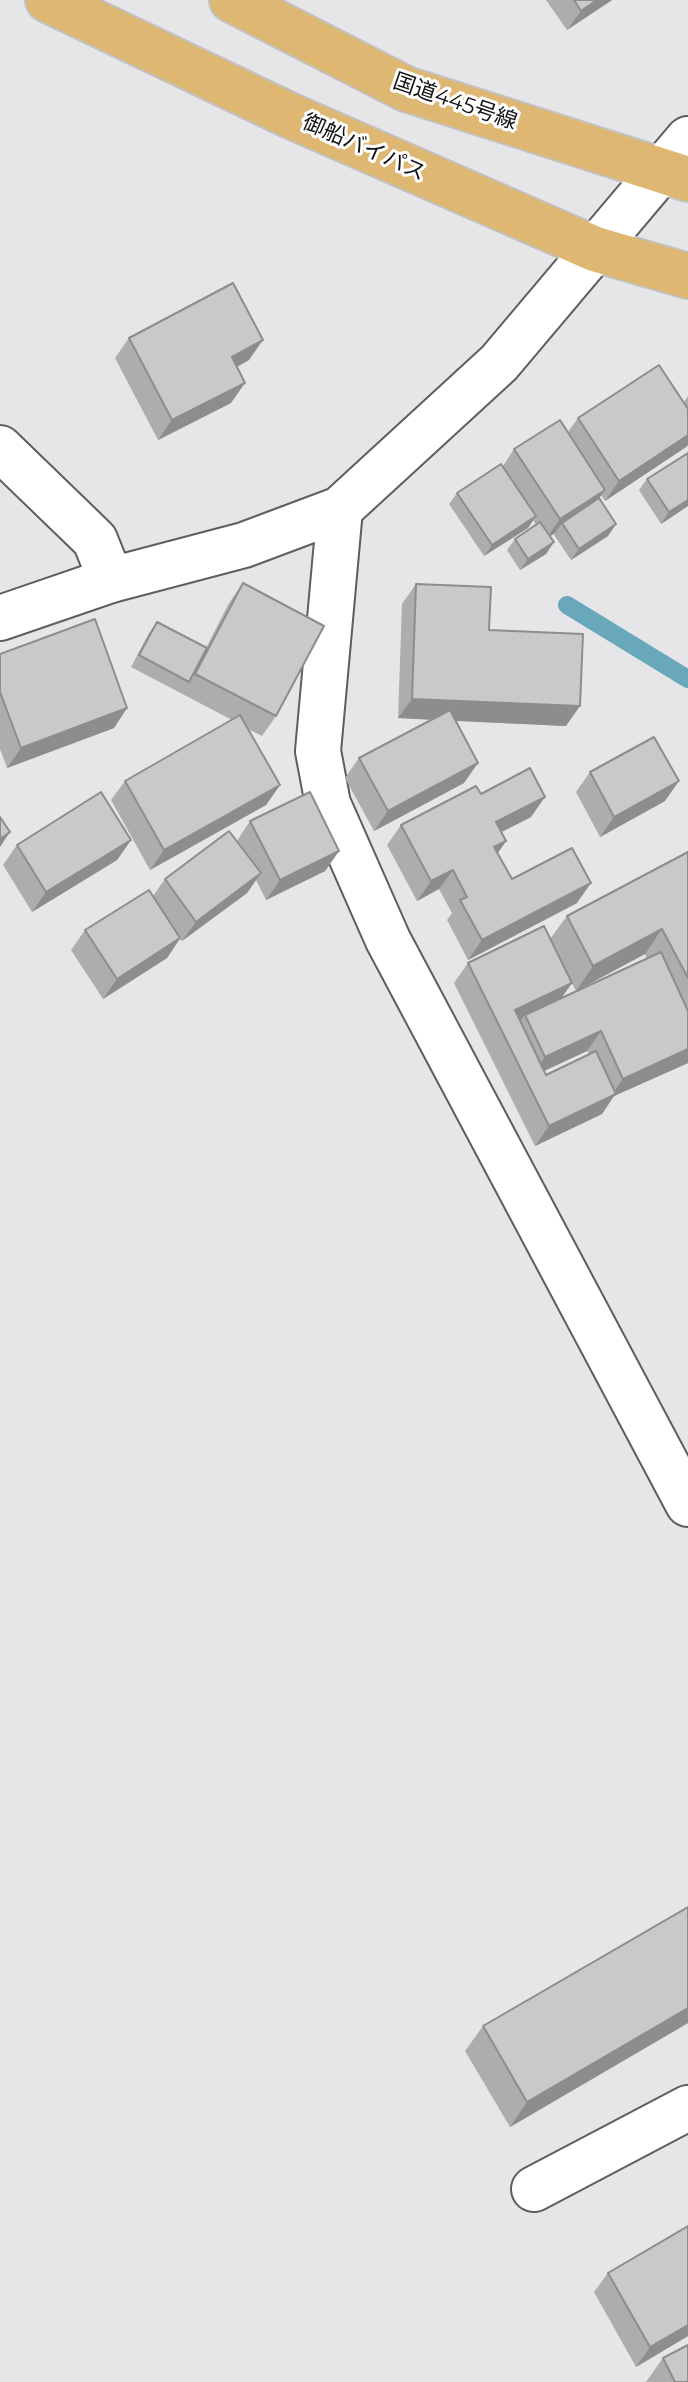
<!DOCTYPE html>
<meta charset="utf-8">
<style>
body{margin:0}
canvas{display:block;background:#e6e6e9}
</style>
<canvas width="688" height="2382"></canvas>
<script>
const c = document.querySelector('canvas').getContext('2d');
c.lineJoin = 'round';
function trace(path, color, width, dash) { c.strokeStyle = color; c.lineWidth = width; c.lineCap = dash ? 'butt' : 'round'; c.setLineDash(dash || []); c.stroke(path); }
function fill(path, color) { c.fillStyle = color; c.fill(path, 'evenodd'); }
function label(font, color, halo, rows, align = 'center') {
  c.font = font + ' Montserrat,"Noto Sans JP",sans-serif'; c.lineWidth = 6; c.setLineDash([]); c.textBaseline = 'middle'; c.strokeStyle = halo; c.fillStyle = color; for (const [text, x, y, turn = 0] of rows) {
    c.save(); c.translate(x, y); c.rotate((+turn || 0) * Math.PI / 180); c.textAlign = isNaN(turn) ? turn : align; if (halo) c.strokeText(text, 0, 0); c.fillText(text, 0, 0); c.restore();
  }
}
trace(new Path2D(`
 M567,605L688,679`), '#69a7bb', 18);
const minor = new Path2D(`
 M0,448L95,540L111,580
 M340,509L318,751L328,804L388,940L688,1504
 M534,2189L688,2108`);
const tertiary = new Path2D(`
 M0,618L111,580L244,545L340,509L499,363L688,139`);
const trunk = new Path2D(`
 M48,0L291,116L595,249L688,276
 M232,0L406,89L688,179`);
trace(minor, '#5e5e60', 48);
trace(tertiary, '#5e5e60', 48);
trace(trunk, '#c2c2c2', 48);
trace(minor, '#fff', 44);
trace(tertiary, '#fff', 44);
trace(trunk, '#deb772', 44);
fill(new Path2D(`
 M546,0H612L567,30Z
 M129,338L249,360L237,367L231,403L158,440L115,358Z
 M688,396V445L686,447L605,501L601,495L599,498L616,524L608,536L571,560L554,535L555,533L550,536L554,542L546,554L520,570L507,550L515,539L536,525L533,520L528,528L484,556L449,504L457,493L503,466L514,449L568,432L578,418L684,402Z
 M647,479L688,506L661,524L639,490Z
 M243,583L276,716L262,736L248,729L280,785L266,805L150,870L111,800L125,781L232,720L131,667L149,633L157,622L206,648L229,603Z
 M416,584L489,630L566,726L455,721L464,783L374,831L345,778L359,758L432,720L398,718L402,604Z
 M0,654L127,708L114,728L7,768L0,749Z
 M590,772L665,801L600,837L576,792Z
 M481,794L531,817L501,832L506,841L498,853L512,879L577,903L468,960L447,920L452,913L439,889L417,901L387,845L401,825Z
 M250,821L339,851L325,871L266,900L256,880L247,893L182,941L180,939L167,958L103,999L71,950L85,930L153,896L165,879L237,841Z
 M131,840L117,860L32,912L3,865L17,845Z
 M688,852V1063L614,1096L602,1114L535,1146L454,983L468,963L550,939L567,916ZM645,954L647,959L561,999L572,983L576,991ZM587,1051L589,1054L546,1075L544,1071Z
 M688,1907V2023L510,2127L465,2051L483,2026Z
 M688,2226V2336L636,2367L594,2292L608,2273Z
 M663,2358L688,2382H646Z`), '#afacac');
fill(new Path2D(`
 M597,0H612L567,30L581,11Z
 M263,340L249,360L218,377L232,357Z
 M245,383L231,403L158,440L172,420Z
 M688,435V445L686,447L605,501L619,481Z
 M605,490L591,510L562,523L555,533L546,539L560,519Z
 M688,500V506L661,524L669,512Z
 M536,516L528,528L484,556L492,545Z
 M616,524L608,536L571,560L579,549Z
 M554,542L546,554L520,570L528,559Z
 M412,699L580,706L566,726L398,718Z
 M127,708L114,728L7,768L21,748Z
 M478,763L464,783L374,831L388,811Z
 M679,781L665,801L600,837L614,817Z
 M280,785L266,805L150,870L164,850Z
 M545,797L531,817L482,842L496,822Z
 M10,832L0,847V839Z
 M131,840L117,860L32,912L46,892Z
 M506,841L492,861L494,847Z
 M339,851L325,871L266,900L280,880Z
 M453,870L439,889L417,901L431,881Z
 M261,873L247,893L182,941L196,922Z
 M591,883L577,903L468,960L482,940Z
 M662,929L645,954L576,991L593,966Z
 M180,938L167,958L103,999L117,979Z
 M572,983L558,1002L525,1015L521,1020L501,1030L515,1010Z
 M601,1031L587,1051L531,1077L545,1057Z
 M688,1049V1063L614,1096L602,1114L535,1146L549,1126L611,1096L623,1079Z
 M688,2008V2023L510,2127L527,2102Z
 M688,2325V2336L636,2367L650,2347Z`), '#8e8c8c');
const building = new Path2D(`
 M574,0H597L581,11Z
 M233,283L263,340L232,357L245,383L172,420L129,338Z
 M659,365L688,409V435L619,481L578,418Z
 M560,420L605,490L560,519L514,449Z
 M688,453V500L669,512L647,479Z
 M501,464L536,516L492,545L457,493Z
 M599,498L616,524L579,549L562,523Z
 M540,522L554,542L528,559L515,539Z
 M243,583L324,626L276,716L195,674Z
 M416,584L491,587L489,630L583,634L580,706L412,699Z
 M95,619L127,708L21,748L0,692V654Z
 M157,622L207,648L189,682L139,655Z
 M450,710L478,763L388,811L359,758Z
 M240,715L280,785L164,850L125,781Z
 M654,737L679,781L614,817L590,772Z
 M530,768L545,797L496,822L506,841L494,847L512,879L572,848L591,883L482,940L460,900L467,897L453,870L431,881L401,825L476,786L481,794Z
 M101,792L131,840L46,892L17,845Z
 M310,792L339,851L280,880L250,821Z
 M0,817L10,832L0,839Z
 M229,831L261,873L196,922L165,879Z
 M688,852V978L662,929L593,966L567,916Z
 M149,890L180,938L117,979L85,930Z
 M544,926L572,983L515,1010L546,1075L596,1051L616,1094L549,1126L468,963Z
 M661,952L688,1011V1049L623,1079L601,1031L545,1057L525,1015Z
 M688,1907V2008L527,2102L483,2026Z
 M688,2226V2325L650,2347L608,2273Z
 M688,2345V2382H675L663,2358Z`);
fill(building, '#cbc8c8');
trace(building, '#8e8c8c', 2);
label('22px', '#131314', '#fff', [
 ["国道445号線",455,102,19],
 ["御船バイパス",364,148,24]
]);
</script>
